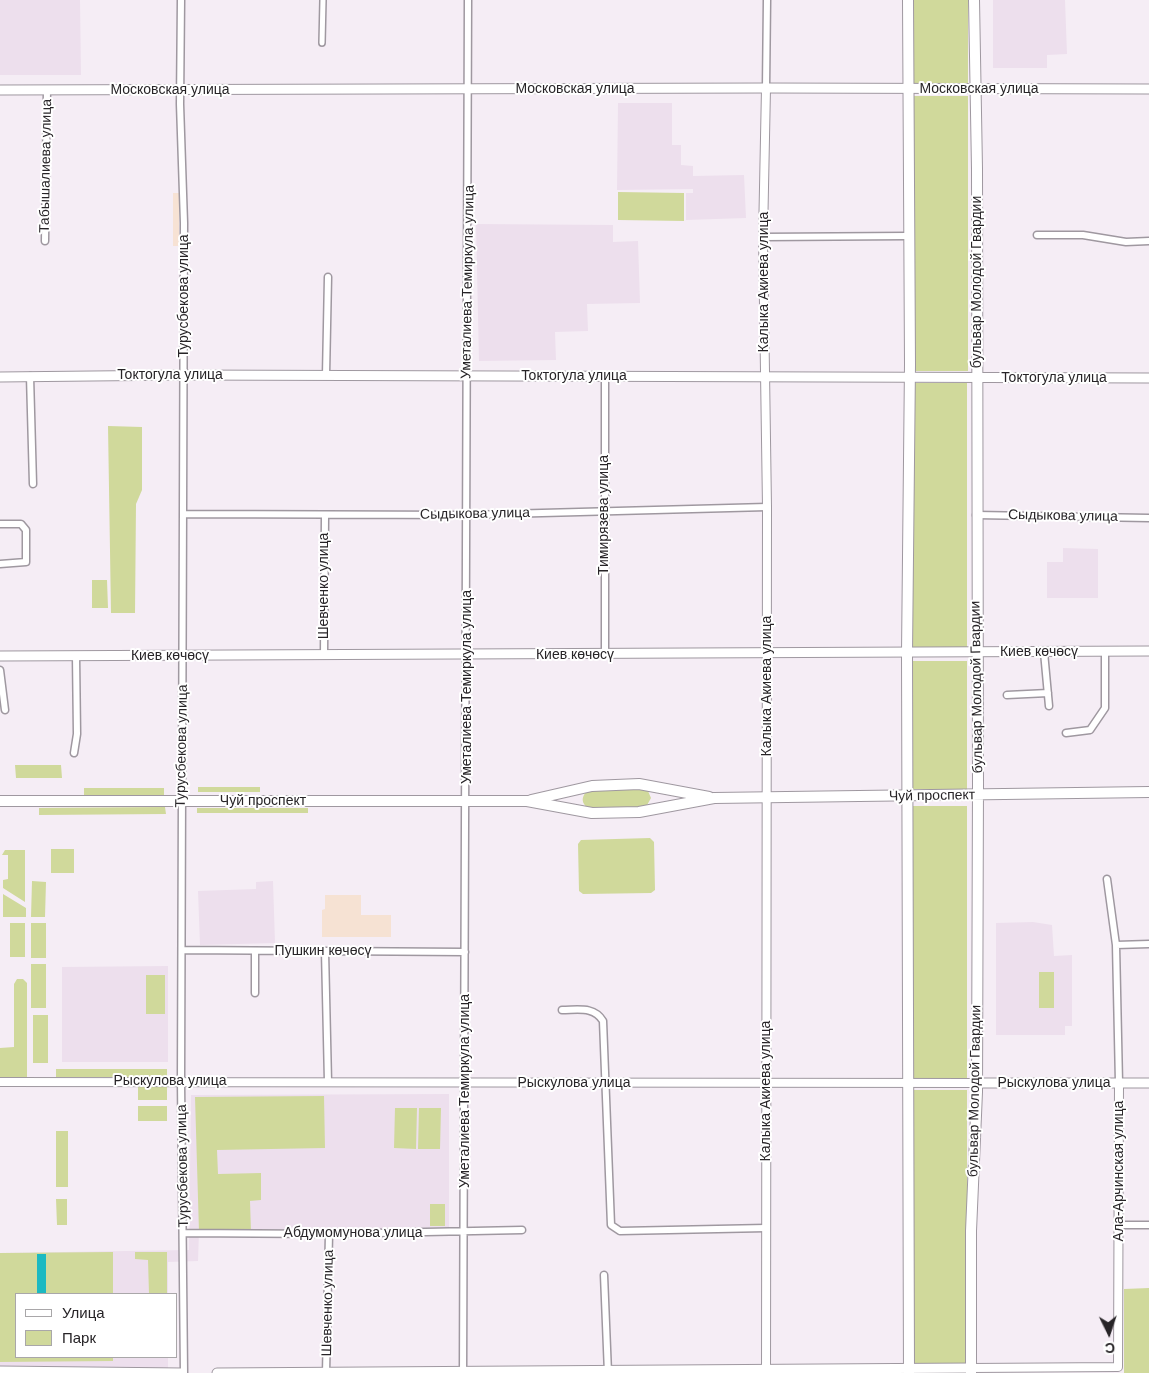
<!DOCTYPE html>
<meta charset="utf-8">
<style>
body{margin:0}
#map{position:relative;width:1149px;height:1373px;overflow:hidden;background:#f5edf5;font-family:Helvetica,sans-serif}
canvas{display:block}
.legend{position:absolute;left:15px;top:1293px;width:162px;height:65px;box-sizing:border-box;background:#fff;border:1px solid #a9a7a9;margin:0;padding:6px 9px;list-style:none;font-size:15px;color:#272427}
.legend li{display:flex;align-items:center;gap:10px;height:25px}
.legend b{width:25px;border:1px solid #a9a7a9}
.north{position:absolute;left:1084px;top:1308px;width:50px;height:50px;-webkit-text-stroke:4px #fff;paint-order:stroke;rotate:176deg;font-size:14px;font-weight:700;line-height:20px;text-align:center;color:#272427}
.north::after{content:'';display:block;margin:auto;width:18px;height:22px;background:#272427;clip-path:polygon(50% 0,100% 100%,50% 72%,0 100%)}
</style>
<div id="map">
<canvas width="1149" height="1373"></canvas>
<ul class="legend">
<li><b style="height:6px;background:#fff"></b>Улица</li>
<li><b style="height:14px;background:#d0d99b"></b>Парк</li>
</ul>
<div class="north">С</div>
</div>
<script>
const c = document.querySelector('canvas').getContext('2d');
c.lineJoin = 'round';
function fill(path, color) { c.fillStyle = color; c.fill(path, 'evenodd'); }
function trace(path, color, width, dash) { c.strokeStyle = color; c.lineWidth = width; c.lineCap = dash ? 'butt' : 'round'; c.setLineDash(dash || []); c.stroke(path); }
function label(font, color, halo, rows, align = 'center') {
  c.font = font + ' Helvetica,sans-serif'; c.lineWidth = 4; c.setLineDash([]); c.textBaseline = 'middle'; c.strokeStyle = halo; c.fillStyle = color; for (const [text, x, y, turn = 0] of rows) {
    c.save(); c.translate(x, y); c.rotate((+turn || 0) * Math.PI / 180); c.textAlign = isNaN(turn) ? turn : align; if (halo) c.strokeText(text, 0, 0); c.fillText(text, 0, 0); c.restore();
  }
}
fill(new Path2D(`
 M173,193H179V246H173Z`), '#f7e2d4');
fill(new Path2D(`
 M325,895H361V915H391V937H322V910L325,909Z`), '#f6e2d3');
fill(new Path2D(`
 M0,0H80L81,75H0Z
 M993,0H1065L1067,54L1047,55V68H993Z
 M618,103H672V145H681V165L693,166V176L744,175L746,218L686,220V193H693V189L617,190Z
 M476,224L613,225V242L638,241L640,303L587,304L588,331L555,332L556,360L479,361Z
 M1063,548L1098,549V598H1047V562H1063Z
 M273,881L275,943L200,945L198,891L256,889V882Z
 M1033,922L1052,925L1054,956L1072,955V1026H1065V1035H996V923Z
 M168,966V1062H62V967Z
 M449,1094V1230L199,1232L198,1261L168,1262V1294H16V1357H168V1373H0V1253L189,1250L191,1095Z`), '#eddfed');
fill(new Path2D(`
 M913,0H968V83H913Z
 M913,96H968V371H913Z
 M618,192L684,193V221L618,220Z
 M913,383H967V647H913Z
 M108,426L142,427V490L136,504L135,613H111Z
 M92,580H107L108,608H92Z
 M913,661H967V789H912Z
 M15,765H61L62,778H16Z
 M198,787H260V792H198Z
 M84,788H164V795H84Z
 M643,788L648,791L651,798L646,807L593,810C583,807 579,799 587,791Z
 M912,806H967V1078H912Z
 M165,807L166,814L39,815V808Z
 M308,808V813H197V808Z
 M650,838L654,842L655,890L651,893L583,894L579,891L578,844L581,840Z
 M51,849H74V873H51Z
 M5,850H25V902L3,888V880L8,879V855H2Z
 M32,881L46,882L45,917H31Z
 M3,894L26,908V917H3Z
 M10,923H25V957H10Z
 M31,923H46V958H31Z
 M31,964H46V1008H31Z
 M1039,972H1054V1008H1039Z
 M146,975H165V1014H146Z
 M17,979H23L27,983V1078H0V1048L14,1047V984Z
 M33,1015H48V1063H33Z
 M56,1069H167V1077H56Z
 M138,1085H167V1100H138Z
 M912,1090H967V1364H912Z
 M324,1096L325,1148L217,1150L218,1174L261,1173V1200L250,1201L251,1232H199L195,1097Z
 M138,1106H167V1121H138Z
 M395,1108H417L416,1149L394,1148Z
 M419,1108H441L440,1149H418Z
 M56,1131H68V1187H56Z
 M56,1199H67V1225H57Z
 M430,1204H445V1226H430Z
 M113,1252V1294H16V1357H113V1361L0,1362V1253Z
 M135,1252H167V1294H149L148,1260L135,1259Z
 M1149,1288V1373H1124V1289Z`), '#d0d99b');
fill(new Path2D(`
 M37,1254H46V1294H37Z`), '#1cb9c1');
const pedestrian = new Path2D(`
 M322,43L323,0`);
const minor = new Path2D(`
 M181,0L180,104L184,223L181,1081L184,1373
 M766,88L767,0
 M1037,235H1083L1126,242L1149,241
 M763,237L908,236
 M45,241L47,90
 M326,375L328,277
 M30,376L33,484
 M184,514L467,515L767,507
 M976,515L1149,518
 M0,524H21L26,530V562L0,564
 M1044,652L1049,706
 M324,655L325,516
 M605,655V376
 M0,670L5,710
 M1007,695L1048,693
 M1066,733L1090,730L1105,708V652
 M74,753L77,734L76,656
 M1107,879L1116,945L1119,1083
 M1116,945L1149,944
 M182,950L465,952
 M325,951L328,1082
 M255,993V951
 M562,1010C578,1010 594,1006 603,1021L611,1225L620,1231L766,1228
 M1119,1225H1149
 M184,1233L329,1234L522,1230
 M604,1275L608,1373
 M326,1373L329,1234
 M463,1373L468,0`);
const tertiary = new Path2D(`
 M0,1082L977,1083
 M971,1368L1118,1367L1119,1083
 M766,1373L767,507L763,237L766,88`);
const secondary = new Path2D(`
 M0,90L766,88L1149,89
 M0,377L184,375L1149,378
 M0,656L1149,651
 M977,1083H1149
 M0,1371L182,1373
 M217,1373L971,1368`);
const primary = new Path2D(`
 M908,0L910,364L907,653L909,1373
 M531,800L592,786L639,784L709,797
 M0,801H527L592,813L639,812L714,798L1149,792
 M971,1373V1231L977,1092L978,784L977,169L974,0`);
trace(pedestrian, '#9f98a0', 8);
trace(minor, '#9f98a0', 9);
trace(tertiary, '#9f98a0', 10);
trace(secondary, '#9f98a0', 11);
trace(primary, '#9f98a0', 12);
trace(pedestrian, '#fff', 5);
trace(minor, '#fff', 6);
trace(tertiary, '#fff', 8);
trace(secondary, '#fff', 9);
trace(primary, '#fff', 10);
label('14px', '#272427', '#fff', [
 ["Московская улица",575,89],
 ["Московская улица",979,89],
 ["Московская улица",170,90],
 ["Табышалиева улица",46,166,-89],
 ["Уметалиева Темиркула улица",468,282,-89],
 ["Калыка Акиева улица",764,282,-90],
 ["бульвар Молодой Гвардии",977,282,-90],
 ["Турусбекова улица",184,296,-90],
 ["Токтогула улица",170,375],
 ["Токтогула улица",574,376],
 ["Токтогула улица",1054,378],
 ["Сыдыкова улица",475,514,-1],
 ["Тимирязева улица",604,515,-90],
 ["Сыдыкова улица",1063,516,1],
 ["Шевченко улица",324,586,-90],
 ["Киев көчөсү",1039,652],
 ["Киев көчөсү",575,655],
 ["Киев көчөсү",170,656],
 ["Калыка Акиева улица",767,686,-90],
 ["Уметалиева Темиркула улица",467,687,-90],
 ["бульвар Молодой Гвардии",977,687,-91],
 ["Турусбекова улица",182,746,-89],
 ["Чуй проспект",932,796,-1],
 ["Чуй проспект",263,801],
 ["Пушкин көчөсү",323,951],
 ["Рыскулова улица",170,1081],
 ["Рыскулова улица",574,1083],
 ["Рыскулова улица",1054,1083],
 ["Уметалиева Темиркула улица",465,1091,-90],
 ["Калыка Акиева улица",766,1091,-90],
 ["бульвар Молодой Гвардии",975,1091,-89],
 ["Турусбекова улица",183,1166,-91],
 ["Ала-Арчинская улица",1119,1171,-90],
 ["Абдумомунова улица",353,1233],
 ["Шевченко улица",328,1303,-89]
]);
</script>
